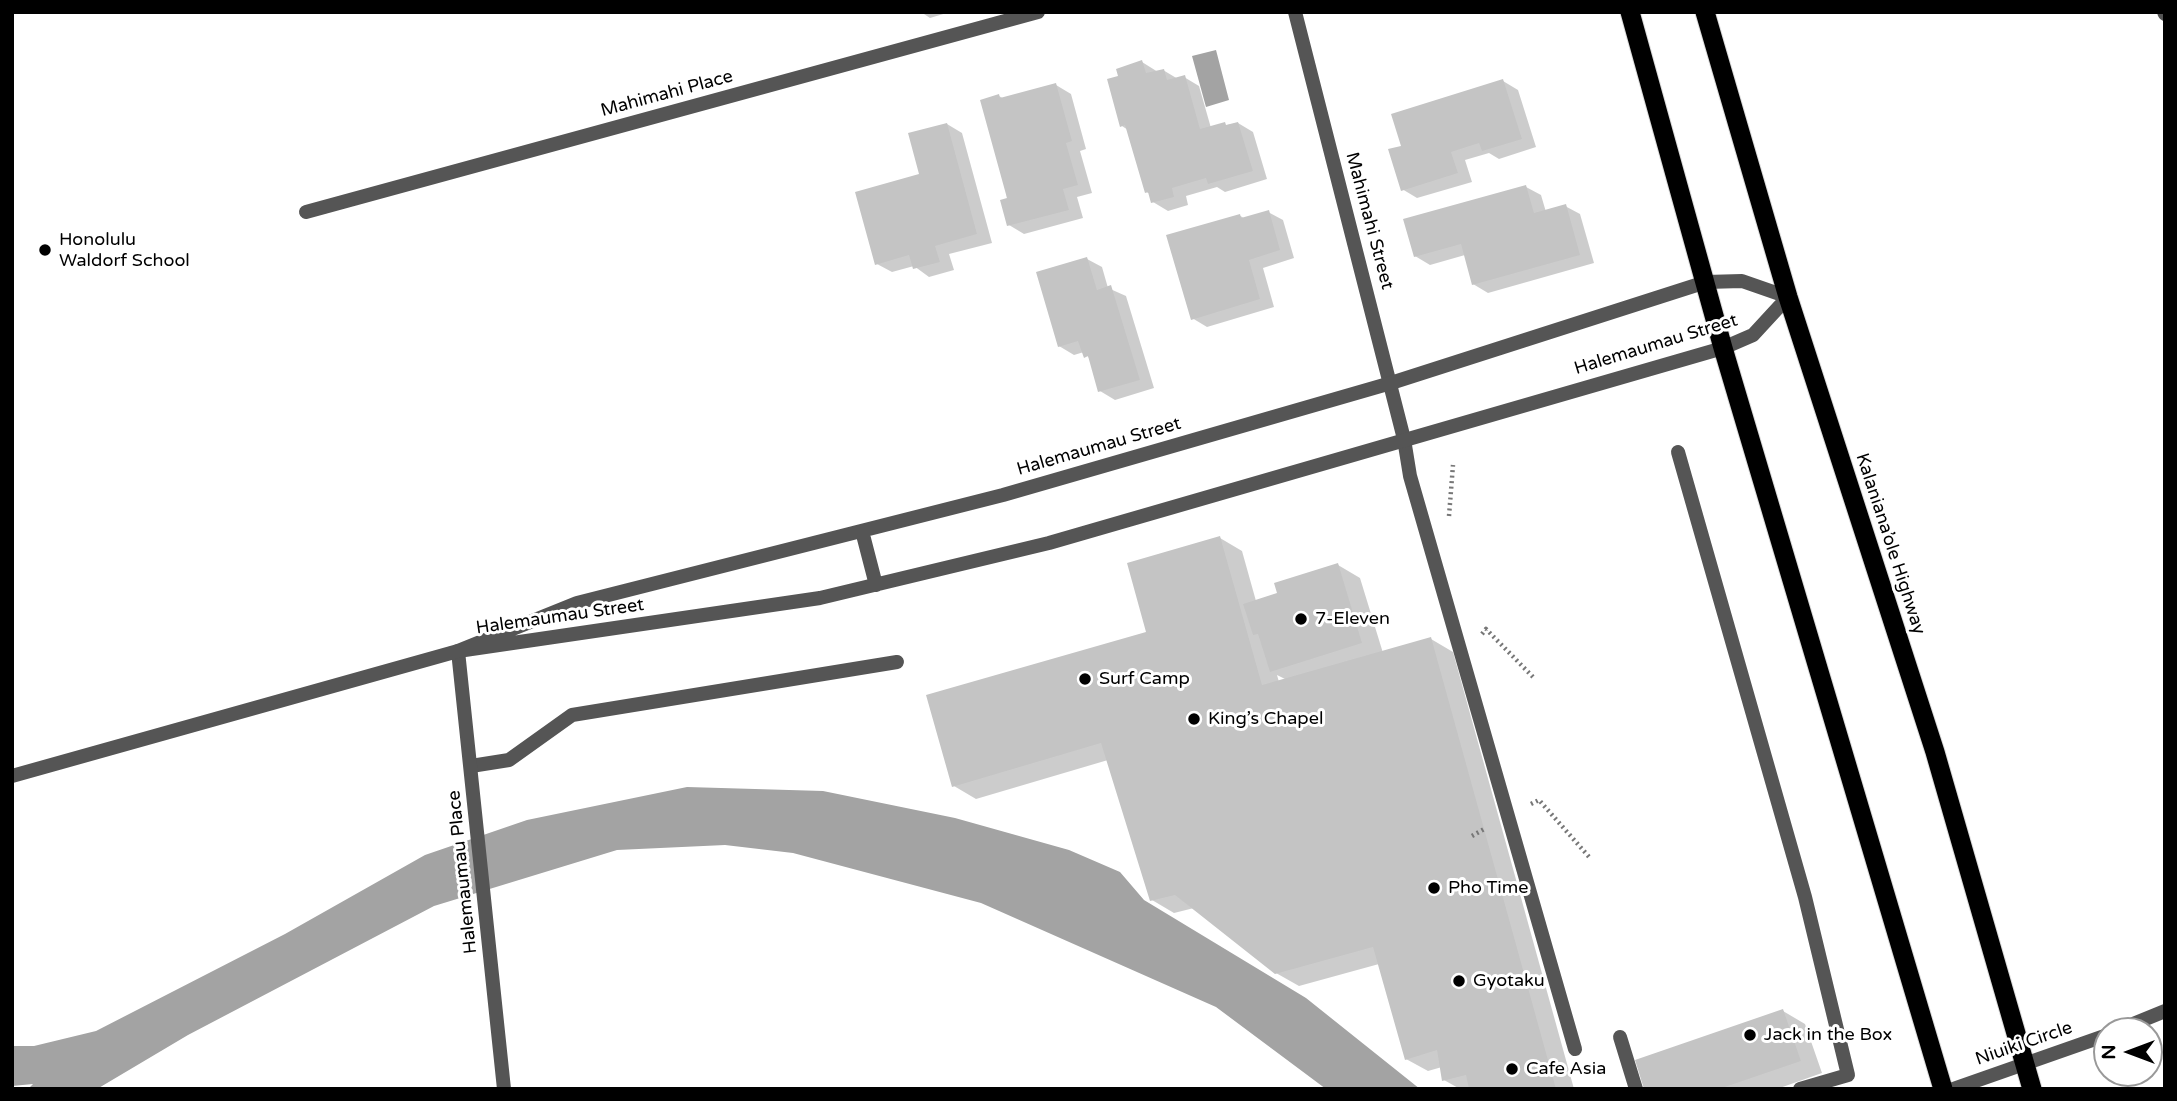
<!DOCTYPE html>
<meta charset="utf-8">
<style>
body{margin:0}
#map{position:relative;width:2177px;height:1101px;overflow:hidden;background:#fff;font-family:"Varela Round",sans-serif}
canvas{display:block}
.frame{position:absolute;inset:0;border:14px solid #000;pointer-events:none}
.north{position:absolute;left:2093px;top:1017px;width:70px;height:70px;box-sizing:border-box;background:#fff;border:2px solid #999;border-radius:50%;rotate:270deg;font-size:19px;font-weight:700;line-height:28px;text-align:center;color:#000}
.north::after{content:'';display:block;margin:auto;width:24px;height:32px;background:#000;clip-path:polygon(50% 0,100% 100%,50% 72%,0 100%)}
</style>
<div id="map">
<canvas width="2177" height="1101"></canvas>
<div class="frame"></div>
<div class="north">N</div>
</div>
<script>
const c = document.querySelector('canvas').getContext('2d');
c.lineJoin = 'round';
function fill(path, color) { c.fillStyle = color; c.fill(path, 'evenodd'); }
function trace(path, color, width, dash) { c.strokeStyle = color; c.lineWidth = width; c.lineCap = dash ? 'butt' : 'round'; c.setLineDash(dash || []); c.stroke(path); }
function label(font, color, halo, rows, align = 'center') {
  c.font = font + ' "Varela Round",sans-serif'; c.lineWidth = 6; c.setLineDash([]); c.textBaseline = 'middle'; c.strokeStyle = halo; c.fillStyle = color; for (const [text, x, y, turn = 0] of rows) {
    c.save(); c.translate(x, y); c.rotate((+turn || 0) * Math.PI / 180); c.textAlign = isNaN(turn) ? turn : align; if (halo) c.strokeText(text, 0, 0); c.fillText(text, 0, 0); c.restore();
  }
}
fill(new Path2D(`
 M1216,50L1229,100L1206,107L1192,56Z
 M687,787L823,791L955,818L1069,850L1120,872L1144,900L1306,998L1420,1089H1326L1216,1007L981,903L793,853L725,845L617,850L434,906L188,1035L97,1089H28L33,1084L12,1086V1046H34L96,1031L285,934L425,855L527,820Z`), '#a3a3a3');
fill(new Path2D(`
 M921,12H950L930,18Z
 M1142,62L1158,72L1163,70L1178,79L1184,77L1199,86L1211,128L1238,123L1253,132L1267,179L1225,192L1217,187L1186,196L1188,205L1168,211L1153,202L1151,194L1146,192L1128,130L1122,126L1120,77Z
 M1503,81L1518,90L1536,147L1499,159L1489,153L1465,160L1472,182L1417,198L1402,189L1403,147Z
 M1056,85L1071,94L1086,149L1080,151L1092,193L1077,197L1083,218L1024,234L1009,225L999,96L1004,99Z
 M947,124L962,133L992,243L949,254L954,270L929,277L914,266L892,272L877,264Z
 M1526,187L1541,195L1546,212L1565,206L1580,214L1594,263L1488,293L1473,284L1465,255L1430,265L1415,256Z
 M1268,212L1283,220L1294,258L1263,268L1274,307L1207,327L1192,318L1239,215L1245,219Z
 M1087,259L1102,267L1108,288L1126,296L1154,388L1115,400L1100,391L1090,359L1084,352L1074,355L1059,346Z
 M1220,538L1242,551L1256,601L1279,594L1338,565L1360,578L1383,653L1431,639L1453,652L1574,1089H1460L1444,1080L1442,1067L1428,1071L1406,1059L1379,964L1299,986L1276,973L1194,908L1174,913L1152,900L1108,760L976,799L954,786L1149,633ZM1277,675L1287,680L1279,682Z
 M1783,1011L1805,1024L1822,1073L1777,1089H1646Z`), '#0003');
fill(new Path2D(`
 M1142,60L1146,73L1164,69L1167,80L1185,75L1200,129L1225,122L1226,125L1238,122L1253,171L1208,184L1206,178L1172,188L1174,197L1151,203L1148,192L1145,193L1125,125L1120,127L1107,79L1118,76L1116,69Z
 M1503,79L1522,139L1482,151L1479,143L1451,152L1458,173L1401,191L1388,149L1401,146L1391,114Z
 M1056,83L1072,141L1066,143L1078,185L1063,189L1069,210L1007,226L1000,200L1007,198L980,100L999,94L1000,98Z
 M947,123L977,234L935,246L940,262L913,269L909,255L875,265L855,192L919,174L908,133Z
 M1526,185L1534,213L1566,204L1580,255L1472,285L1461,244L1414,257L1403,219Z
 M1269,210L1280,250L1249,260L1260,299L1191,320L1166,235L1240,214L1241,218Z
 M1087,257L1097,290L1111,285L1140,380L1098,392L1088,356L1084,358L1078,341L1058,347L1036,272Z
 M1220,536L1262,685L1431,637L1556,1089H1469L1466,1075L1442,1081L1437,1050L1405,1060L1373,947L1275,974L1175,895L1150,901L1101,743L952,787L926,695L1146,632L1127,563Z
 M1338,563L1362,643L1270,672L1258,634L1253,635L1243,604L1277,593L1274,583Z
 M1783,1009L1801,1061L1719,1089H1644L1635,1060Z`), '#c4c4c4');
const trunk = new Path2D(`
 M1630,12L1723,348L1943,1089
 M1705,12L1788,297L1935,752L2032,1089`);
trace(trunk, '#dbdbdb', 21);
trace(new Path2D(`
 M1449,516L1453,465
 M1482,634L1486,629L1535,679
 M1531,804L1539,800L1590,858
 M1472,836L1486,828`), '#777', 4.5, [2, 3.5]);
trace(new Path2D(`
 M1404,439L1410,476L1575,1049
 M1678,452L1805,897L1848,1075L1800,1089
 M471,766L509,760L572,715L897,662
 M1620,1037L1636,1089`), '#555', 14);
trace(new Path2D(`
 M1295,12L1404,439
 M2164,12L2165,14
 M306,212L1038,12
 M458,651L504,1089
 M2116,1031L2165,1011
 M1953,1089L2107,1035`), '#555', 14);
trace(new Path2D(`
 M862,531L876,585
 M12,776L458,651L577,603L1003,495L1391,383L1706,282L1742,281L1788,297L1753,335L1723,348L1049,543L820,598L458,651`), '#555', 14);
trace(trunk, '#000', 19);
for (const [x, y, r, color] of [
 [45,250,7,"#000"],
 [1301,619,7,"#000"],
 [1085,679,7,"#000"],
 [1194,719,7,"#000"],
 [1434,888,7,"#000"],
 [1459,981,7,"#000"],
 [1750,1035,7,"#000"],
 [1512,1069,7,"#000"]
]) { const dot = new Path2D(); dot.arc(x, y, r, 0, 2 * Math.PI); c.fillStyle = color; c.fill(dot); trace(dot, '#fff', 2.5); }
label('18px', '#000', '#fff', [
 ["Mahimahi Place",667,94,-15],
 ["Mahimahi Street",1369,221,75],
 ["Halemaumau Street",1656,345,-17],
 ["Halemaumau Street",1099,447,-16],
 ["Kalaniana’ole Highway",1890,544,72],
 ["Halemaumau Street",560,617,-8],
 ["Halemaumau Place",463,872,-96],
 ["Niuiki Circle",2024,1044,-19]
]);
label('18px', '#000', '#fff', [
 ["Honolulu",59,240],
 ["Waldorf School",59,261],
 ["7-Eleven",1315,619],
 ["Surf Camp",1099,679],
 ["King’s Chapel",1208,719],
 ["Pho Time",1448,888],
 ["Gyotaku",1473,981],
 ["Jack in the Box",1764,1035],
 ["Cafe Asia",1526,1069]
], 'left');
</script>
